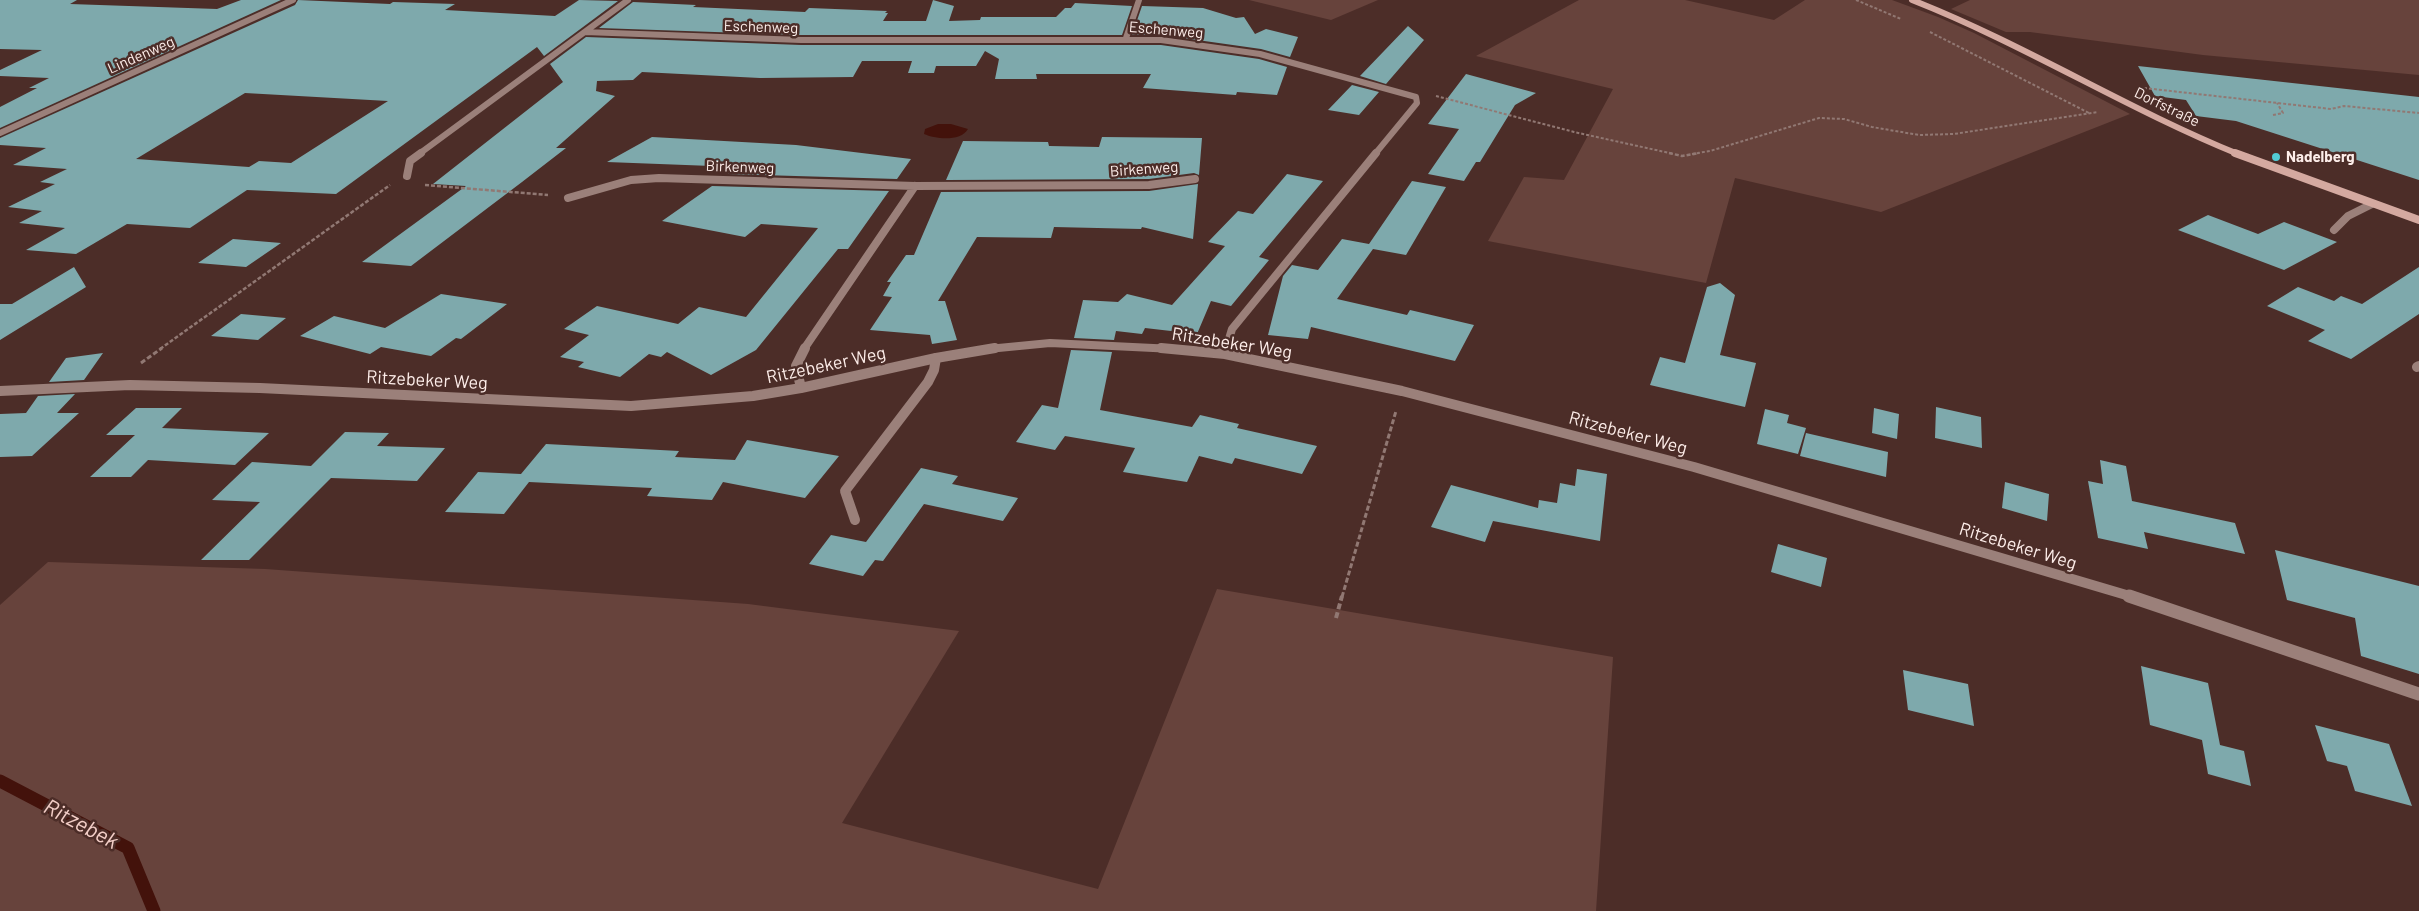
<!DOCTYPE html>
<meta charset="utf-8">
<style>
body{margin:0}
canvas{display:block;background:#4c2d28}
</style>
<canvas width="2419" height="911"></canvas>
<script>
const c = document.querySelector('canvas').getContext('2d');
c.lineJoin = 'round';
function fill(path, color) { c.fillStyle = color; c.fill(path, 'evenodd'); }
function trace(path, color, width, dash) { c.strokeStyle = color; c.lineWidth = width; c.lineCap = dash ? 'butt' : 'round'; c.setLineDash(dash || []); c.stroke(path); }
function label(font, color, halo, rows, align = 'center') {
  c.font = font + ' Barlow,sans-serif'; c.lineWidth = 5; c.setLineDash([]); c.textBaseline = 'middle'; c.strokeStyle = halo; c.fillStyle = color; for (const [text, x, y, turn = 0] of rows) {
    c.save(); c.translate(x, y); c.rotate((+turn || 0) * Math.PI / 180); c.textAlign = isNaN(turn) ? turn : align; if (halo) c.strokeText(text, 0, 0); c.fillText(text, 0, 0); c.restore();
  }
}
fill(new Path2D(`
 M1249,0H1378L1331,20Z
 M1579,0H1685L1774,20L1805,0H1892L1938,17L1974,33L2130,114L1881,212L1735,178L1706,283L1488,241L1524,177L1564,180L1613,89L1476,56Z
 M1970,0H2419V75L2203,55L2030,32H2006L1951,9Z
 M48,562L265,569L748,604L959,631L842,823L1098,889L1217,589L1613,657L1596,911H0V605Z`), '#67433c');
fill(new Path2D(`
 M938,124H951L968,129C961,142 935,139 924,134L925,129Z`), '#43120b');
trace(new Path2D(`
 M0,781L128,848L154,911`), '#43120b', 13);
fill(new Path2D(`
 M0,0H77L70,4L217,9L241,0H281L0,128V107L37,88H29L49,78L0,76V70L42,50L0,49Z
 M298,0L390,4L393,2L455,4L445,10L555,16L579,0L618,1L544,56L537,47L336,194L247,190L190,228L127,224L76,254L26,250L65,228L19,223L42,211L8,207L55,184L40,182L67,169L13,165L46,148L0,145V138L295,5ZM245,93L388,101L291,163L259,161L249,167L136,159Z
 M933,0L954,6L949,21L980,20L981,17H1056L1065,8H1071L1075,3L1132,6L1122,35H801L599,28L633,2L696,5L693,7L805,12L809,8L887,11L885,13H888L883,21H926Z
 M1142,6L1203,8L1236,18L1244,17L1255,34L1266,29L1298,37L1290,57L1261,49L1162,35H1132Z
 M1408,26L1424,40L1386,84L1360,76Z
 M586,37L801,45H1161L1259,59L1287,67L1277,95L1237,92L1236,95L1143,88L1151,74H1036L1037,79H995L999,59L985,51L976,66H936L934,73H908L912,61H862L853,77L760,78L642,72L633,80L597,81L596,91L615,96L556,148H566L522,182L411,266L362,262L466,186L433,184L563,82L550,64Z
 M2138,66L2419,97V180L2236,121L2196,116L2186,100L2155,96Z
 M1466,74L1536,93L1515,105L1480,162H1476L1464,181L1428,174L1459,129L1428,124Z
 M1352,85L1379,92L1359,115L1328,110Z
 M652,137L796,145L911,159L897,179L728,174L738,167L607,162Z
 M1102,137L1202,138L1199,175L1194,173L1149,179L946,180L963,141L1048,142L1049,146L1099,147Z
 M1287,174L1323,181L1259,257L1269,260L1231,306L1211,301L1197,334L1145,328L1142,334L1116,331L1114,340L1074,338L1083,300L1118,302L1127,294L1172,305L1225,246L1208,242L1238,211L1253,214Z
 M1412,181L1446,187L1406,255L1373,249L1337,299L1407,315L1410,310L1474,325L1455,361L1311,327L1308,339L1268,335L1283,276L1292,265L1318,270L1342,239L1369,244Z
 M1198,184L1193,239L1142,227L1141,229L1054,227L1051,238L977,237L938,301H945L957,340L932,344L930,335L870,330L892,297L883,296L891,282H887L906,255H914L941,192L1149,191Z
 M712,186L889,191L848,249H838L756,350L711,375L667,352L661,357L649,354L620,377L578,367L584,362L560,357L589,335L564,329L597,306L678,324L699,307L746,317L818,228L761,224L745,237L662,221Z
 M2208,215L2258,234L2284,222L2337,242L2284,270L2178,230Z
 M233,239L281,243L246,267L198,263Z
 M74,267L86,287L0,340V304H12Z
 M2419,267V314L2351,359L2308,341L2325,330L2267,306L2298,287L2334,301L2341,296L2362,304Z
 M1720,283L1735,295L1720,355L1756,363L1745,407L1650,385L1660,357L1685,363L1707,287Z
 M441,294L507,304L461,339L456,338L431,356L381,347L370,354L300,336L334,316L385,328Z
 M241,314L286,318L258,340L211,336Z
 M1071,350L1112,352L1100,410L1192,427L1200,415L1239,424L1237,428L1317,446L1302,474L1235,458L1232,464L1199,456L1187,482L1123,472L1135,448L1065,436L1055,450L1016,442L1042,405L1058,408Z
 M103,353L84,380L49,382L66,358Z
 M75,394L57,413H79L32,456L0,457V414L26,413L38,396Z
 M1936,407L1981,417L1982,448L1935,438Z
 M136,408H182L162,428L269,433L235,465L148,460L131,477H90L135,435H106Z
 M1874,408L1899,414L1897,439L1872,433Z
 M1765,409L1789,415L1787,423L1806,428L1798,454L1757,444Z
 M345,432L389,433L377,446L445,448L417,481L331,478L249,560H201L260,502L212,500L252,462L311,466Z
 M1806,433L1888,452L1886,477L1800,456Z
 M747,440L839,456L805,498L723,482L712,500L647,496L652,488L529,482L504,514L445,512L478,472L521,474L546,444L679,451L675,457L735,460Z
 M2100,460L2126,466L2132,501L2235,523L2245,554L2144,532L2148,549L2098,538L2088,481L2103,484Z
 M921,468L958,476L952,484L1018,498L1003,521L924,504L883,561L875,560L863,576L809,564L831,535L866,542Z
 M1577,469L1607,474L1600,541L1493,521L1485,542L1431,527L1451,485L1538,508L1539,500L1557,503L1560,483L1575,486Z
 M2005,482L2049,494L2047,521L2002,508Z
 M1778,544L1827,558L1821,587L1771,572Z
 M2275,550L2419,586V674L2361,656L2355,618L2287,600Z
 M2141,666L2208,683L2220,745L2244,751L2251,786L2208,774L2202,740L2150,725Z
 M1903,670L1968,684L1974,726L1908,710Z
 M2315,725L2389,744L2412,806L2355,791L2347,766L2327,761Z`), '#7ea9ac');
trace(new Path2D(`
 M1856,0L1901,19
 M1930,32L2089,113
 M2144,88L2331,109L2344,106L2419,113
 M1436,96L1574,132L1674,154
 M2273,115L2283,113L2277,103
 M1692,154L1710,151L1819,118L1844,119L1872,127L1919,135L1954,134L2098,112`), '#917873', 2, [3, 2]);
trace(new Path2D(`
 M1669,153L1682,156L1699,153
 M425,185L548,195
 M160,349L390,185`), '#917873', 2.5, [4, 2]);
trace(new Path2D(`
 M141,363L162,348
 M1342,597L1396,411`), '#917873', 3, [5, 2.5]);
trace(new Path2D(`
 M1336,618L1342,596`), '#917873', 4, [6, 3]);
trace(new Path2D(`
 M2334,230L2348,216L2372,204`), '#9b807a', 8);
trace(new Path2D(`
 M855,520L845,491L928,382L934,370L936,358`), '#9b807a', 10);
trace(new Path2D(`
 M585,32L801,40H1161L1260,54L1416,97L1417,103L1375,154
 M1126,38L1139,0
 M0,133L293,0
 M419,154L628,0`), '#9b807a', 6);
trace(new Path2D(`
 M407,176L410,161L421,153
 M568,198L631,180L659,178L915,186L1149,185L1195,179
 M804,349L915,186
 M988,349L1050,343L1174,349
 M1226,349L1232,329L1376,153`), '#9b807a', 8);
trace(new Path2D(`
 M1161,348L1225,354L1402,391L1694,467L2133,597
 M1225,354L1227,348
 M2417,367L2419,366
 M801,388L796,366L805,348
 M0,391L130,385L260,388L631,406L753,396L801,388L936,358L995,348`), '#9b807a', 10);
trace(new Path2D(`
 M2129,596L2419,694`), '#9b807a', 13);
trace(new Path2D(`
 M1912,0C2024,44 2127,109 2238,154`), '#d4a9a0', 6);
trace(new Path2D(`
 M2235,153L2419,220`), '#d4a9a0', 8);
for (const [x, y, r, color] of [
 [2276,157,5,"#52ccd5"]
]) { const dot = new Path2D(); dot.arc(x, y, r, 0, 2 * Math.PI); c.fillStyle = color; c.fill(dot); trace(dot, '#4c2d28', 2); }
label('15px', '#fdede9', '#4c2d28', [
 ["Eschenweg",761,27,2],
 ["Eschenweg",1166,30,5],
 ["Lindenweg",141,55,-24],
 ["Dorfstraße",2167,107,26],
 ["Birkenweg",740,167,2],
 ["Birkenweg",1144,169,-4]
]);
label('bold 15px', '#fdede9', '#4c2d28', [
 ["Nadelberg",2286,157]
], 'left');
label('18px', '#fdede9', '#4c2d28', [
 ["Ritzebeker Weg",1232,343,9],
 ["Ritzebeker Weg",826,365,-12],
 ["Ritzebeker Weg",427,380,3],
 ["Ritzebeker Weg",1628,433,15],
 ["Ritzebeker Weg",2018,546,17]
]);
label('italic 22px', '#f3cec7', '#4c2d28', [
 ["Ritzebek",81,824,28]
]);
</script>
